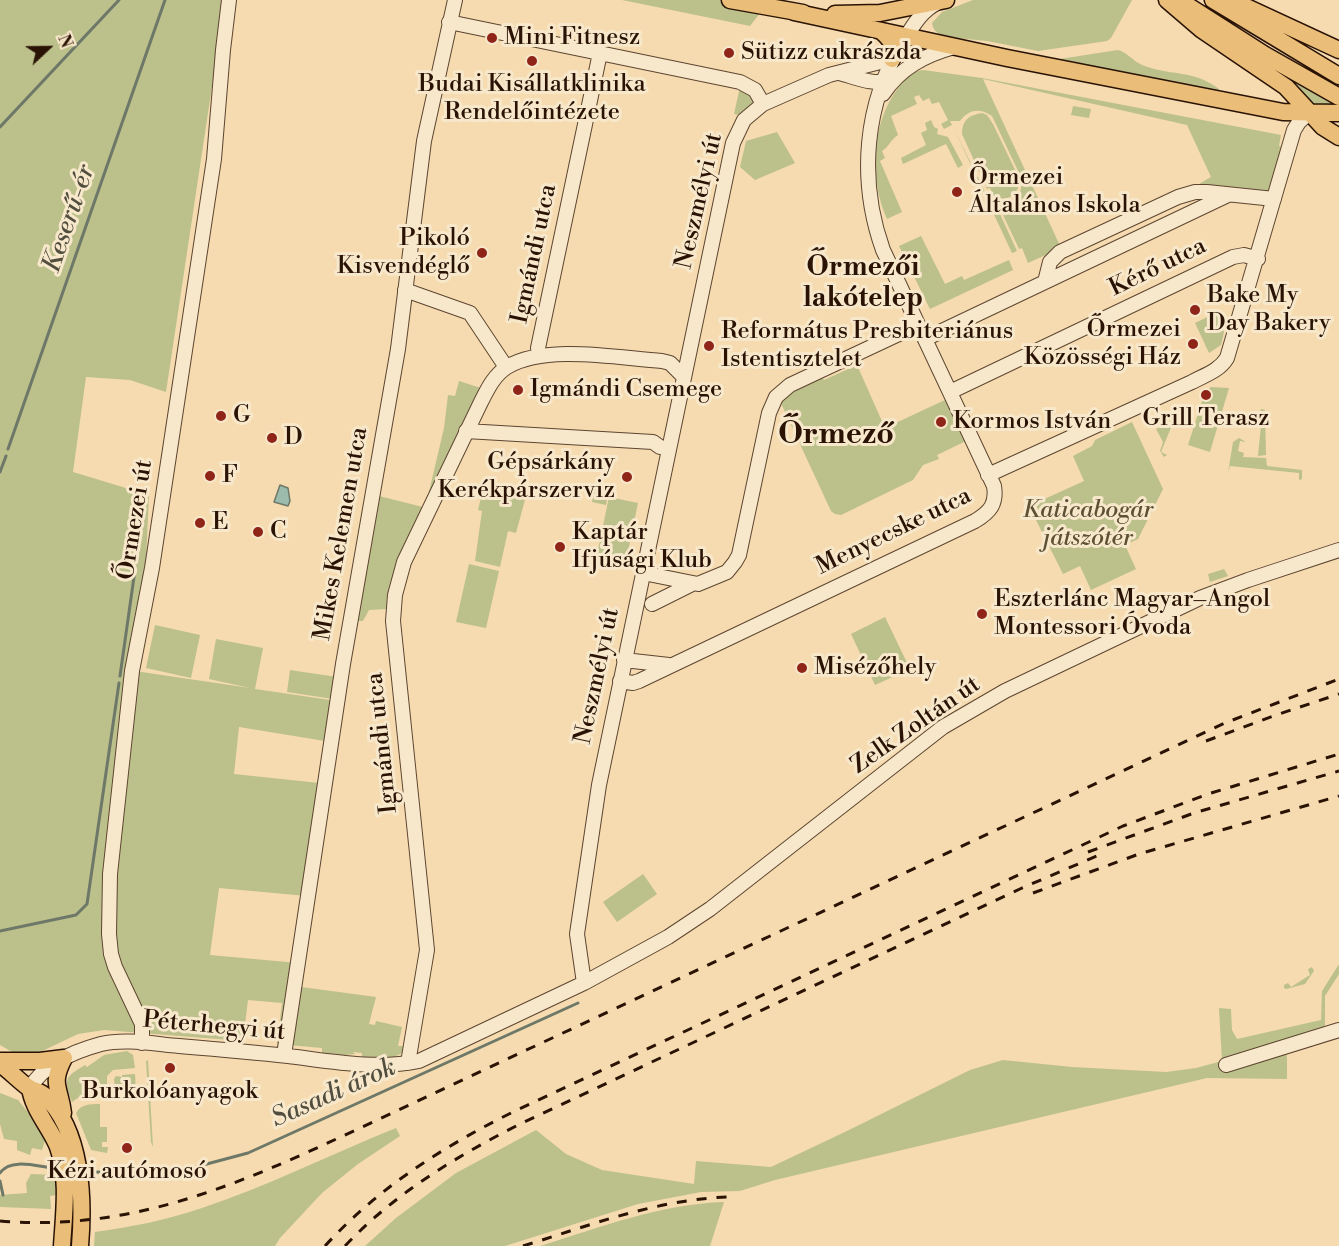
<!DOCTYPE html>
<meta charset="utf-8">
<style>
body{margin:0}
#map{position:relative;width:1339px;height:1246px;overflow:hidden;background:#f5dbaf;font-family:"Libre Bodoni",serif}
canvas{display:block}
.north{position:absolute;left:18px;top:18px;width:60px;height:60px;-webkit-text-stroke:4px #f8e8cb;paint-order:stroke;rotate:68deg;font-size:16px;font-weight:700;line-height:24px;text-align:center;color:#2a1305}
.north::after{content:'';display:block;margin:auto;width:21px;height:27px;background:#2a1305;clip-path:polygon(50% 0,100% 100%,50% 72%,0 100%)}
</style>
<div id="map">
<canvas width="1339" height="1246"></canvas>
<div class="north">N</div>
</div>
<script>
const c = document.querySelector('canvas').getContext('2d');
c.lineJoin = 'round';
function fill(path, color) { c.fillStyle = color; c.fill(path, 'evenodd'); }
function trace(path, color, width, dash) { c.strokeStyle = color; c.lineWidth = width; c.lineCap = dash ? 'butt' : 'round'; c.setLineDash(dash || []); c.stroke(path); }
function label(font, color, halo, rows, align = 'center') {
  c.font = font + ' "Libre Bodoni",serif'; c.lineWidth = 6; c.setLineDash([]); c.textBaseline = 'middle'; c.strokeStyle = halo; c.fillStyle = color; for (const [text, x, y, turn = 0] of rows) {
    c.save(); c.translate(x, y); c.rotate((+turn || 0) * Math.PI / 180); c.textAlign = isNaN(turn) ? turn : align; if (halo) c.strokeText(text, 0, 0); c.fillText(text, 0, 0); c.restore();
  }
}
fill(new Path2D(`
 M0,0H225L166,392L130,380L86,377L73,472L149,495L146,560L128,670L250,688L209,679L216,639L263,648L255,689L337,701L331,742L239,727L234,774L319,783L307,896L219,888L210,955L298,963L294,986L376,997L369,1024L375,1025L376,1021L402,1027L398,1046H405L404,1052L396,1056L395,1061L362,1059V1053L353,1052L355,1054L336,1056L322,1054V1048L277,1044L282,1003L248,1000L243,1041L104,1030L78,1034L36,1054L14,1053L0,1045Z
 M622,0H770L750,26Z
 M973,0H1132L1111,38L1107,41L1038,51L987,41L946,37C939,35 933,31 932,23L942,12Z
 M1118,50C1128,53 1133,61 1142,65C1168,76 1193,69 1219,89L1218,93L1053,60Z
 M923,70L982,78L1281,135L1279,146L1282,147L1269,196L1201,189L1199,184L1211,177L1187,125L983,79L1061,248L1028,263L1022,248L1019,249L997,202C1016,201 1025,195 1020,175L992,116C980,108 969,109 960,121H950L952,125L944,129L941,124L948,120L939,102L932,104L929,98L923,101L919,95L914,97L917,104L891,116L898,135C891,139 889,147 882,151L885,158L880,161L902,212L887,219C869,179 871,124 898,88C905,79 911,71 923,70Z
 M1294,80L1321,97L1339,105L1315,107L1292,83Z
 M740,87L754,98L752,105L740,115L734,114Z
 M1073,106L1091,109L1089,118L1071,115Z
 M982,113L987,115L993,124L1019,178L1018,188C1013,198 1005,201 994,197L990,188L987,189L962,134C962,120 969,115 982,113Z
 M931,120L934,127L938,129L937,134L948,137L963,165L958,168L946,144L903,164L901,158L926,145L921,133L927,130L925,123Z
 M954,129L985,192L994,201L1017,251L1012,253Z
 M777,132L795,163L755,180L740,167L746,141Z
 M921,236L945,284L962,276L964,280L1009,260L1013,270L930,309L899,246Z
 M1216,313L1224,332L1221,345L1209,353L1195,323Z
 M857,365L885,428L947,399L966,441L937,455L939,459L923,465L913,480L841,515L835,514L831,511L780,401L782,395L820,374L824,380Z
 M459,381L484,389L390,605L387,609L369,610L363,621H353L375,495L423,507L428,496L444,428L448,395L455,396Z
 M1211,387L1229,388L1210,452L1188,445L1205,392Z
 M1261,409L1265,410L1266,455L1258,456L1261,425L1258,424Z
 M1180,410L1183,413H1177L1161,452L1167,455L1164,457L1160,451L1163,442L1156,429L1172,421L1175,413Z
 M1132,422L1163,489L1138,539L1125,545L1136,569L1091,590L1080,566L1063,574L1029,506L1084,481L1073,456L1092,446L1095,440Z
 M1239,438L1246,442L1240,441L1238,451L1244,453L1243,457L1266,458L1267,466L1302,470V479L1299,480V473L1230,466L1228,473L1233,442Z
 M484,485L526,496L516,533L508,531L500,567L475,561L482,511L478,510Z
 M595,487L609,490L606,505L592,502Z
 M609,497L638,503L626,561L597,555Z
 M469,564L499,571L486,628L456,622Z
 M1224,569L1228,576L1210,582L1208,574Z
 M885,617L910,669L875,685L851,634Z
 M155,625L200,635L191,678L146,668Z
 M290,670L337,677L333,699L287,692Z
 M643,874L657,894L617,922L603,902Z
 M1339,964V974L1325,996V1028L1282,1043L1287,1057V1079L1207,1078L775,1180L740,1191L701,1192L638,1204L505,1246H365L396,1218L456,1173L536,1130L566,1154L602,1170L694,1184L696,1161L771,1167L849,1130L970,1070L1003,1060L1072,1067L1166,1072L1196,1068L1222,1061L1219,1008L1231,1009L1232,1030L1237,1039L1321,1020L1322,991Z
 M1312,967L1314,971L1305,984L1286,989L1284,988V985L1288,983L1291,987L1310,975L1308,969Z
 M127,1051L133,1055L135,1068L113,1070L107,1076V1093L82,1095L72,1102C63,1079 65,1077 85,1065L87,1067L104,1055Z
 M148,1060L153,1147L151,1142L146,1061Z
 M135,1074L136,1090L120,1092L115,1089L114,1079L116,1076L122,1077V1075Z
 M0,1093L18,1100L31,1116L45,1141L42,1150L32,1148L30,1155L17,1150V1141L4,1139L0,1124Z
 M100,1104V1127H107V1142H102V1147H108L107,1153L91,1150L76,1113C81,1104 90,1104 100,1104Z
 M396,1128L400,1136L358,1164L322,1193L280,1238L275,1246H94L95,1232C132,1227 167,1220 202,1208C268,1186 331,1154 396,1128Z
 M31,1174L55,1175L56,1195L50,1196L51,1209L0,1207V1195L27,1193L26,1183Z
 M724,1202L710,1246H540C601,1227 661,1204 724,1202Z`), '#bcc08b');
const water = new Path2D(`
 M280,485L288,488L290,501L288,506L274,502Z`);
fill(water, '#9cbbac');
trace(water, '#6e7869', 1.5);
trace(new Path2D(`
 M0,127L119,0
 M8,449L165,0
 M0,472L6,456
 M120,676L135,570
 M0,931L76,915L87,904L119,683
 M93,1172L155,1173L188,1169L248,1153L578,1003
 M0,1173C10,1158 36,1166 52,1168
 M0,1181L3,1195`), '#6e7869', 3);
const minor = new Path2D(`
 M449,22L740,82L755,90L763,104
 M839,73C855,77 874,86 890,80
 M883,94C900,68 925,55 954,47
 M1045,282L1050,262L1060,252L1178,197L1195,192H1207L1274,199
 M405,290L470,313L506,367
 M925,339L1228,195
 M539,355L538,348L600,53
 M950,392L1233,257L1244,255L1258,259
 M466,431L653,442L660,447L669,449
 M988,475L1192,382C1205,375 1219,371 1227,358L1294,130L1299,122L1310,112
 M643,573L698,584L727,572L735,562L739,555L769,413L776,397L790,385L918,325
 M652,604L692,584
 M624,660L669,665
 M620,681L633,683L639,681L975,521C990,512 997,504 994,486L883,250C858,180 864,103 904,40C913,26 921,11 937,3
 M584,983L577,934L599,785L733,143L744,120L763,104L829,75L892,59
 M142,1043V1024L115,967L111,954L109,934L110,874L132,671L152,568L214,159L223,50L229,0
 M284,1055L343,664L398,349L424,141L455,0
 M408,1063L427,950L393,621L395,595L404,562L480,404C487,390 494,375 507,367C546,344 617,358 662,361L670,363L684,377
 M1226,1065L1339,1030
 M30,1088C44,1064 75,1051 101,1044C126,1038 154,1044 179,1046C215,1049 251,1052 288,1056C330,1061 376,1070 419,1061L584,983L668,937L710,909L943,727L1005,691L1200,598L1248,580L1339,550`);
const major = new Path2D(`
 M730,0L803,13
 M1167,0L1202,30L1286,87L1323,127L1339,137
 M1213,0L1339,76
 M1231,0L1339,50
 M1182,2L1265,55L1339,97
 M794,12L1007,58L1283,112L1339,113
 M835,14L880,13L946,0
 M881,31C891,39 896,47 892,59
 M0,1061H40L64,1058
 M0,1064C10,1071 19,1081 29,1088C34,1091 40,1091 45,1096C82,1131 84,1199 80,1246
 M30,1088C33,1110 50,1127 58,1147C69,1178 64,1214 62,1246
 M63,1113C60,1087 50,1085 64,1058`);
trace(minor, '#5d4530', 16);
trace(major, '#2a1305', 19);
trace(minor, '#f8e8cb', 14);
trace(major, '#eabe78', 16);
trace(new Path2D(`
 M1206,741L1279,714L1339,694
 M1088,852L1194,813L1339,771
 M1033,893L1139,854L1339,796
 M0,1221C134,1232 242,1183 360,1128L1225,723L1339,679
 M325,1246C379,1187 444,1146 515,1111L1123,826L1208,794L1339,754
 M345,1246C395,1193 457,1156 522,1123L1022,888L1099,855
 M523,1246C591,1225 655,1200 727,1197`), '#2a1305', 3, [10, 10]);
for (const [x, y, r, color] of [
 [492,38,6,"#8f2418"],
 [729,53,6,"#8f2418"],
 [532,61,6,"#8f2418"],
 [957,192,6,"#8f2418"],
 [482,253,6,"#8f2418"],
 [1195,310,6,"#8f2418"],
 [1193,344,6,"#8f2418"],
 [709,346,6,"#8f2418"],
 [518,390,6,"#8f2418"],
 [1206,395,6,"#8f2418"],
 [221,416,6,"#8f2418"],
 [941,422,6,"#8f2418"],
 [272,438,6,"#8f2418"],
 [210,476,6,"#8f2418"],
 [627,477,6,"#8f2418"],
 [200,523,6,"#8f2418"],
 [258,532,6,"#8f2418"],
 [560,547,6,"#8f2418"],
 [982,614,6,"#8f2418"],
 [802,668,6,"#8f2418"],
 [170,1068,6,"#8f2418"],
 [127,1148,6,"#8f2418"]
]) { const dot = new Path2D(); dot.arc(x, y, r, 0, 2 * Math.PI); c.fillStyle = color; c.fill(dot); trace(dot, '#f8e8cb', 2); }
label('24px', '#2a1305', '#f8e8cb', [
 ["Mini Fitnesz",504,38],
 ["Sütizz cukrászda",741,53],
 ["Budai Kisállatklinika",532,85,"center"],
 ["Rendelőintézete",532,113,"center"],
 ["Őrmezei",969,178],
 ["Általános Iskola",969,206],
 ["Pikoló",470,239,"right"],
 ["Kisvendéglő",470,267,"right"],
 ["Bake My",1207,296],
 ["Day Bakery",1207,324],
 ["Őrmezei",1181,330,"right"],
 ["Közösségi Ház",1181,358,"right"],
 ["Református Presbiteriánus",721,332],
 ["Istentisztelet",721,360],
 ["Igmándi Csemege",530,390],
 ["G",233,416],
 ["Grill Terasz",1206,419,"center"],
 ["Kormos István",953,422],
 ["D",284,438],
 ["Gépsárkány",615,463,"right"],
 ["Kerékpárszerviz",615,491,"right"],
 ["F",222,476],
 ["E",212,523],
 ["C",270,532],
 ["Kaptár",572,533],
 ["Ifjúsági Klub",572,561],
 ["Eszterlánc Magyar–Angol",994,600],
 ["Montessori Óvoda",994,628],
 ["Misézőhely",814,668],
 ["Burkolóanyagok",170,1092,"center"],
 ["Kézi autómosó",127,1172,"center"]
], 'left');
label('24px', '#2a1305', '#f8e8cb', [
 ["Neszmélyi út",700,201,-77],
 ["Igmándi utca",535,254,-78],
 ["Kérő utca",1158,268,-26],
 ["Őrmezei út",136,520,-81],
 ["Menyecske utca",894,532,-26],
 ["Mikes Kelemen utca",342,534,-80],
 ["Neszmélyi út",598,676,-78],
 ["Zelk Zoltán út",916,726,-35],
 ["Igmándi utca",383,743,-96],
 ["Péterhegyi út",214,1027,5]
]);
label('italic 24px', '#5d5034', '#f8e8cb', [
 ["Katicabogár",1088,511],
 ["játszótér",1088,539]
]);
label('italic 26px', '#524e3f', '#f8e8cb', [
 ["Keserű-ér",70,219,-71],
 ["Sasadi árok",334,1094,-24]
]);
label('bold 27px', '#2a1305', '#f8e8cb', [
 ["Őrmezői",863,269],
 ["lakótelep",863,300]
]);
label('bold 30px', '#2a1305', '#f8e8cb', [
 ["Őrmező",836,436]
]);
</script>
